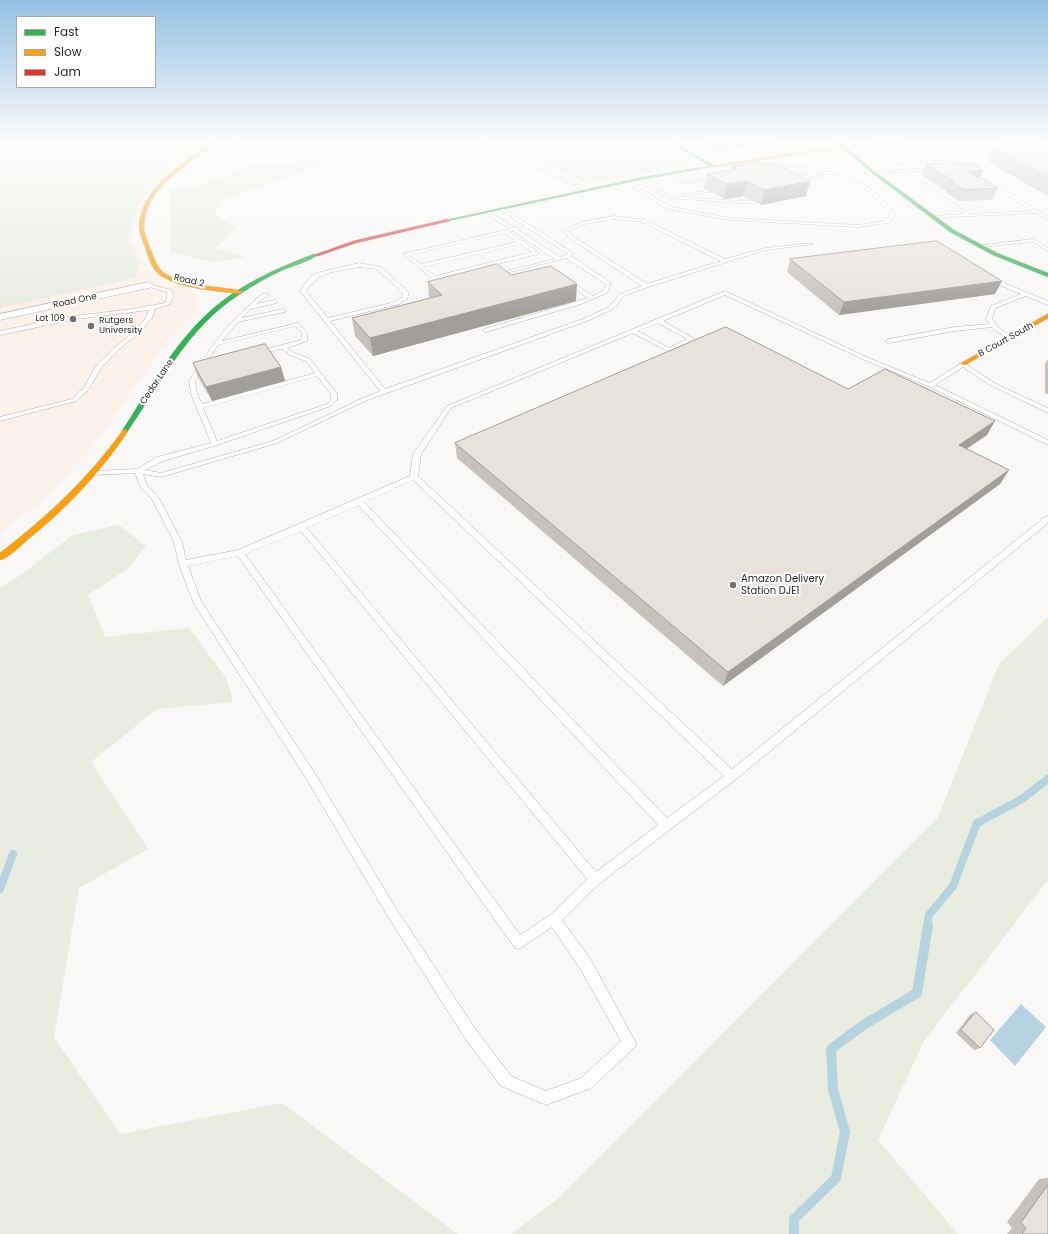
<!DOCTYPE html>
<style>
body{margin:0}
#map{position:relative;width:1048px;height:1234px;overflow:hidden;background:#f9f8f7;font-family:Poppins,sans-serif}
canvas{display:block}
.legend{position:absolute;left:16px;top:16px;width:140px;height:72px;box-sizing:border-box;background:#fff;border:1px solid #a9a9a9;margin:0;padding:5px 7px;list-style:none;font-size:12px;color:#292928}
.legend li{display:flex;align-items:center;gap:8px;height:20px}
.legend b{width:20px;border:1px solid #a9a9a9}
</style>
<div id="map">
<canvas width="1048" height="1234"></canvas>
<ul class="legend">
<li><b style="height:5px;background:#30b455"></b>Fast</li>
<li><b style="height:5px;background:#ff9f0a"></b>Slow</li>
<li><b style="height:5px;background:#e5322d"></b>Jam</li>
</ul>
</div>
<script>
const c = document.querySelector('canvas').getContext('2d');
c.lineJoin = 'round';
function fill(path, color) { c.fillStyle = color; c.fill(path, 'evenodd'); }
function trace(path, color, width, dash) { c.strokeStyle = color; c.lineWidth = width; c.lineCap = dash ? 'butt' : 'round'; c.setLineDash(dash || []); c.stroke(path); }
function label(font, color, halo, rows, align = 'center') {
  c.font = font + ' Poppins,sans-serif'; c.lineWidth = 4; c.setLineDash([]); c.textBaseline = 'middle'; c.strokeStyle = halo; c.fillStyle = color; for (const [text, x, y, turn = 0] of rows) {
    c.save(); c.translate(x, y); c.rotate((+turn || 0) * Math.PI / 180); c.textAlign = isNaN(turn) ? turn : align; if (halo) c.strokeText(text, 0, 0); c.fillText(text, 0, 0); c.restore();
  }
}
fill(new Path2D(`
 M0,142H211L173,167L154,188L144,203L133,232L143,260L153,276L168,282L188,288L197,295L199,304L196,312L169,339L91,449L39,503L0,533Z`), '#fcf1e8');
fill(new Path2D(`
 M0,142H205L168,166L141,199L127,239L140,267L135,278L0,308Z
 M300,142H387L223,200L214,213L235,228L215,248L246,257L213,262L170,252L171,190L202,184L257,164H290L302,155Z
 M493,142H659L691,159L686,166L587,183Z
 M119,525L146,546L130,567L88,595L105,637L189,628L227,679L233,702L157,709L91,762L148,849L79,888L54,1037L120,1134L282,1103L458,1234H0V588L19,576L73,535Z
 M1048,617V880L924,1041L878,1140L958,1234H511L560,1197L938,817L999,664Z`), '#e8eddf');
fill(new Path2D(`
 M1021,1004L1046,1027L1015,1066L990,1040Z`), '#b6d4df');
trace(new Path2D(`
 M0,889L13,854
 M927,926L929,915L953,886L977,823L1022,799L1048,779`), '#b6d4df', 8);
trace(new Path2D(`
 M794,1234V1219L836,1178L845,1132L833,1089L831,1049L865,1024L917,993L928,925`), '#b6d4df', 10);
const lane = new Path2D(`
 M234,142H239L225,149L205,148L224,147Z
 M476,142H481L591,190L588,191Z
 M891,142L911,151L923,154L1006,146L1008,147L923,156L909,153L891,144Z
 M962,160L963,162L896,164L894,163Z
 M823,162L822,164L770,170L768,169Z
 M935,168L936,170L908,172L969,214L1032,211L968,170L971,169L1048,217V220L1036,213L931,218L933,216L964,214L903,172L873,173L871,172Z
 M820,171C850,172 877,189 894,213L893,218L887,223L858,227L730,220L668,209L633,188L630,181L632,180L648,184L671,196L725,200L748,196V198L725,202L670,198L646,186L635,183L636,186L671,207L730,218L858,225L884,221L889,217L890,213C876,194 852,176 828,174C814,173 799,175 785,177L783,176Z
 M667,174L685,182L716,177L718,178L685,184L666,176Z
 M825,175L826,177L797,184L795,183Z
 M708,190L709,192L685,196L683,195Z
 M738,201H756L758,202L756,203H736Z
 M503,208L572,252V255L571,256L611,283L607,293L581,304L486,332L484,331V329L588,298L565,282V280H569L593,296L603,291L606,284L566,258L494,276V274L555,259L513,231L509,232L522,241H525V243L538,252V254L434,280L403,254L510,229L486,213L488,211L515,228L525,226L501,210ZM528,228L568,254L560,257L518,230ZM504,233L517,242L421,264L409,255ZM520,244L532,252L435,276L423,267Z
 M614,216L645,220L725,259L765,248L812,243L814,244L765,250L648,287L624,296L613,309L587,321L365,401L277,443L161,477L143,474L147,485L159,498L182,542L186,560L238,550L410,476L413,454L447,406L725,291L871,359L930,383L963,362L994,383L1048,408V413L1046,412L990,385L963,367L935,385L1048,440V445L928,386L867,361L725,295L663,321L695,339L671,351H667L633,333L451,408L421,454L418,476L732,769L1045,517L1048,516V523L736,779L599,884L562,920L591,960L636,1043L634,1048L591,1088L546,1105L501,1086L466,1040L387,915L306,778L194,604L179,564L174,542L152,499L140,486L135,473L92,475L88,473L92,471L137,469L157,457L211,443L191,394L189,381C211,346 231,318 264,293L269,294L256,304L275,300L277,301V303L251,309L242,318L283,309L286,311L285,312L238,322L222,341L298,323L307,333V341L287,348L294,353L310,359L337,394V400L331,406L217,445L163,461L145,470L161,473L273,441L361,399L380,391L300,291L307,281L316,273L359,263L381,267L409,293L407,299L399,304L330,321L385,389L583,319L609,307L620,294L642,286L569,238L564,231L582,222ZM614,219L642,222L721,261L647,284L573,236L569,231L585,224ZM359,267L377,269L403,293L402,297L395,302L328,318L306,291C320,270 336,272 359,267ZM658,323L687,339L669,348L638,331ZM295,326L302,333L301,340L254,352L257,354L282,349L290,355L306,361L315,373L202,404L197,394L195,381L218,345ZM317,376L331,394V400L327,404L217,441L203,408ZM413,480L724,776L667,818L364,502ZM358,505L658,825L596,872L307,528ZM301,531L587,879L550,915L520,935L245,554ZM238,556L514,947L518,949L522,947L552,927L581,970L621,1041L581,1078L546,1091L511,1076L476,1030L395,907L314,772L201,601L188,566Z
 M1034,239L1048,248V251L1033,242L979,247L977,246Z
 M988,278H992L1048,301V305L1026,296L995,308L992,319L999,328L1012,337L1013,338L1010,340L995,330L992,327L955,331L888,343L885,341L888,339L955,327L990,324L986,319L991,306L1021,294L988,280Z
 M147,284L172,290L173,297L170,304L155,309L152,318L139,333L118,350L101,368L89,389L76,401L0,421V417L72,399L84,387L96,366L114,348L135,331L146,318L149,310L76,319L0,335V331L66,317L133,309L165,303L167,297V292L147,286Z`);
const street = new Path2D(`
 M149,282L154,285L153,287L0,320V314Z`);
const fast = new Path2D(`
 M669,142H673L716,166L639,180L448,221L446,220L639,178L709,166Z
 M836,142H840L874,171L954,230L997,253L1048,273V277L993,255L950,232L872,173Z
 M314,254L318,255C309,261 296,265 285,269C269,276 254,285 240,294C188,327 161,383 127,432H123L122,431C148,391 171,348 206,315C236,286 275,269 314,254Z`);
const slow = new Path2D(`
 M213,142H217C189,166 142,187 144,230C145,236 148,242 150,248C154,258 157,270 167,275C190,287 217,286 242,291L243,292L240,294C215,290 186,290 163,277C153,272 149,260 146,249C144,244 141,238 140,232C134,194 185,160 213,142Z
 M892,142H903L808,153L714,167L712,166L808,151Z
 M1048,314V318L965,365L960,364Z
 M125,429L128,431C100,473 66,509 27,540C19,547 10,557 0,560V553C47,517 89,478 123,430Z`);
const jam = new Path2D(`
 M448,219L450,221L356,243L318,256L314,255L353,241Z`);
trace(lane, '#b2b0b0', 1);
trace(street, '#b2b0b0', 1);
trace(fast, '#b2b0b0', 1);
trace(slow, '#b2b0b0', 1);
trace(jam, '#b2b0b0', 1);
fill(lane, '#fefefe');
fill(street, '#fefefe');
fill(fast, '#30b455');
fill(slow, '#ff9f0a');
fill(jam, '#e5322d');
fill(new Path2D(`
 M700,142H778L715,151Z
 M1026,142H1048V196L988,162L995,148L1002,147L1004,144L1026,143Z
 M926,164L983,170L979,178L998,188L992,200L959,201L946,192V191L922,175Z
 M732,167L806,196L761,205L743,196L724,199L704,188L707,174L732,170Z
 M790,259L995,294L839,315L787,272Z
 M511,275L576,301L373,356L355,336L352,318L429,298L428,282Z
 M1048,359V394L1045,393V364Z
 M193,363L281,367L285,381L212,401L198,377Z
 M848,389L987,435L967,449L1009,470L1000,484L723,686L457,458L455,443Z
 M976,1012L980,1048L974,1050L956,1033L970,1015Z
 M1048,1178V1234H1007L1012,1228L1007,1222L1039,1179Z`), '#c8c2bd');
fill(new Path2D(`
 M717,142H778L715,151Z
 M983,170L978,181L967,171Z
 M747,181L743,196L724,199L727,184Z
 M810,181L806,196L761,205L764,190Z
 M1002,281L995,294L839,315L844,302Z
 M577,284L576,301L373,356L370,338Z
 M281,367L285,381L212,401L206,387Z
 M995,421L987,435L951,459L959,445Z
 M1009,470L1000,484L723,686L728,672Z`), '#a29e9a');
const building = new Path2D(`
 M1041,142H1048V177L995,148L1010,147L1004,144L1042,143Z
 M759,162L763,164L772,163L810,181L764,190L747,181L727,184L707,174L737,169L732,167Z
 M956,163L959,165L974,164L983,170L967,171L981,179H983L998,188L964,190L950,181L953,180L926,164Z
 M937,241L1002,281L844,302L790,259Z
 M497,264L511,275L551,266L577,284L370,338L352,318L442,295L428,282Z
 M726,327L848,389L885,369L995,421L959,445L1009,470L728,672L455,443Z
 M265,344L281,367L206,387L193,363Z
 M976,1012L994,1030L980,1048L961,1030Z
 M1048,1185V1234H1022L1026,1228L1021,1223Z`);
fill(building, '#e8e2dc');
trace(building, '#a29e9a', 1);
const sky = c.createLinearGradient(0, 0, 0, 315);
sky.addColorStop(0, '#94c1e4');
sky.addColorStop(0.45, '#fcfcfb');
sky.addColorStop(1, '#fcfcfb00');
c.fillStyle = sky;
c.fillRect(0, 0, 1048, 315);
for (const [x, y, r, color] of [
 [73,319,4,"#727170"],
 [91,326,4,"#727170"],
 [733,585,4,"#727170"]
]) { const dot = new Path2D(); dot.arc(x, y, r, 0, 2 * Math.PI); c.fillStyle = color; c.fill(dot); trace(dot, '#fff', 1.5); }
label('9px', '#292928', '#fff', [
 ["Road 2",189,281,13],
 ["Road One",75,301,-12],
 ["B Court South",1006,340,-29],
 ["Cedar Lane",157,382,-56]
]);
label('9px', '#292928', '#fff', [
 ["Lot 109",65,319],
 ["Rutgers",99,321,"left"],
 ["University",99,331,"left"]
], 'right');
label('10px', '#292928', '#fff', [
 ["Amazon Delivery",741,579],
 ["Station DJE1",741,591]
], 'left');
</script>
